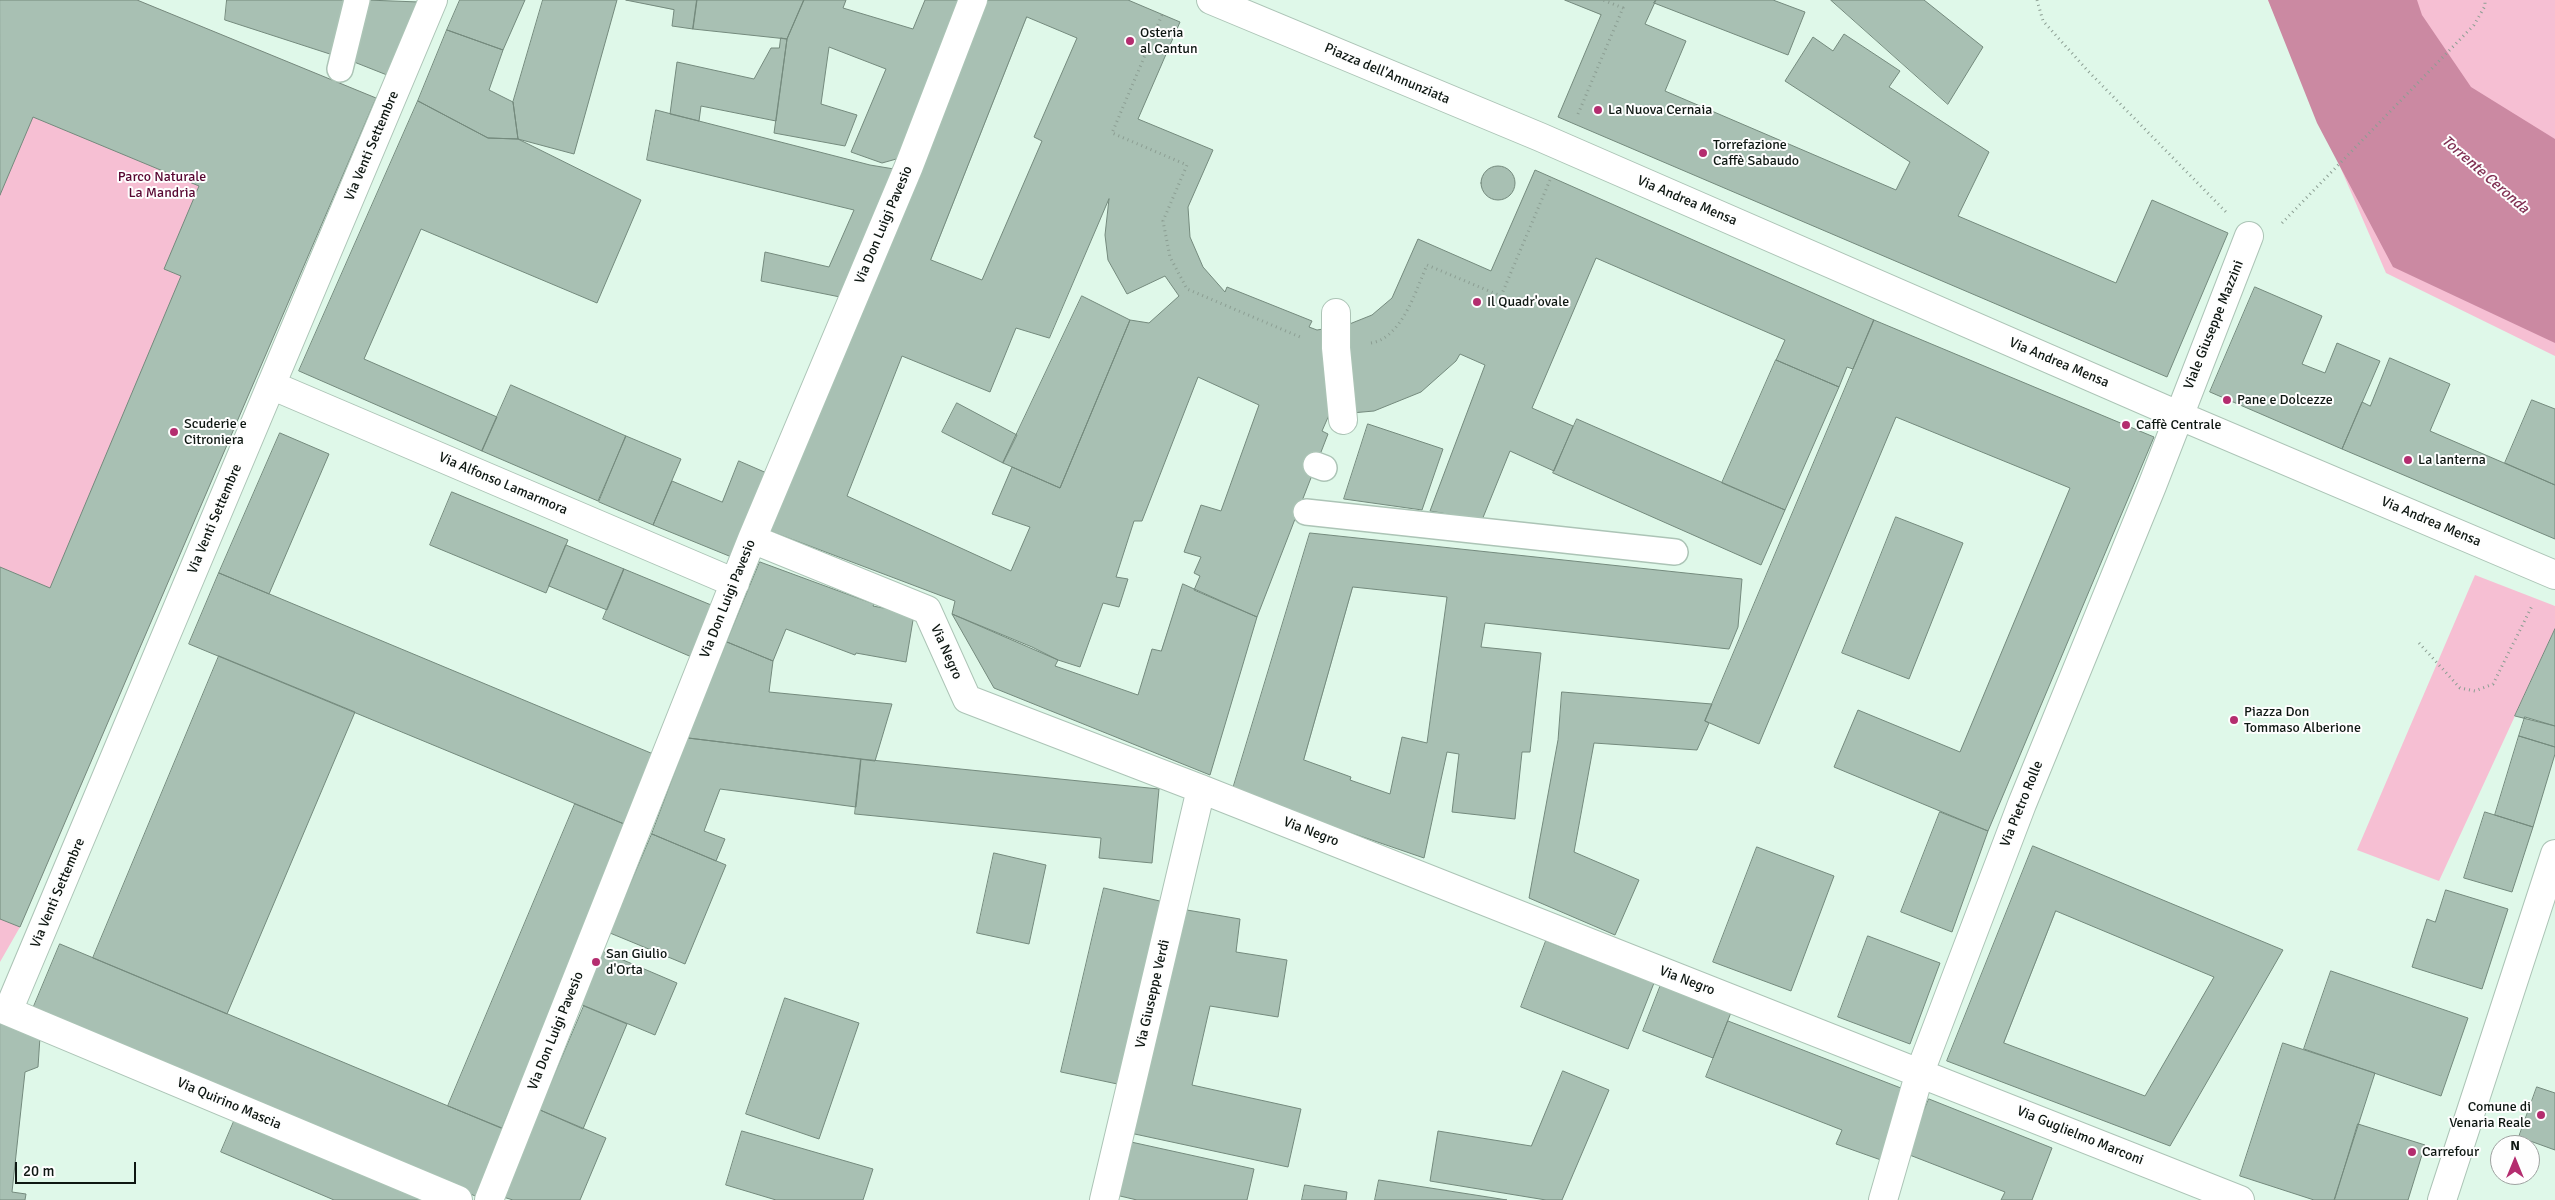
<!DOCTYPE html>
<meta charset="utf-8">
<style>
body{margin:0}
#map{position:relative;width:2555px;height:1200px;overflow:hidden;background:#dff8e9;font-family:Signika,sans-serif}
canvas{display:block}
.north{position:absolute;left:2490px;top:1135px;width:50px;height:50px;box-sizing:border-box;background:#fefefe;border:1px solid #9ea2a0;border-radius:50%;rotate:0deg;font-size:14px;font-weight:700;line-height:20px;text-align:center;color:#0e1712}
.north::after{content:'';display:block;margin:auto;width:18px;height:22px;background:#b42d6f;clip-path:polygon(50% 0,100% 100%,50% 72%,0 100%)}
.scale{position:absolute;left:15px;top:1162px;width:121px;height:22px;box-sizing:border-box;border:2px solid #0e1712;border-top:0;padding-left:6px;font-size:15px;line-height:18px;white-space:nowrap;color:#0e1712;-webkit-text-stroke:4px #fefefe;paint-order:stroke}
</style>
<div id="map">
<canvas width="2555" height="1200"></canvas>
<div class="north">N</div>
<div class="scale">20 m</div>
</div>
<script>
const c = document.querySelector('canvas').getContext('2d');
c.lineJoin = 'round';
function fill(path, color) { c.fillStyle = color; c.fill(path, 'evenodd'); }
function trace(path, color, width, dash) { c.strokeStyle = color; c.lineWidth = width; c.lineCap = dash ? 'butt' : 'round'; c.setLineDash(dash || []); c.stroke(path); }
function label(font, color, halo, rows, align = 'center') {
  c.font = font + ' Signika,sans-serif'; c.lineWidth = 4; c.setLineDash([]); c.textBaseline = 'middle'; c.strokeStyle = halo; c.fillStyle = color; for (const [text, x, y, turn = 0] of rows) {
    c.save(); c.translate(x, y); c.rotate((+turn || 0) * Math.PI / 180); c.textAlign = isNaN(turn) ? turn : align; if (halo) c.strokeText(text, 0, 0); c.fillText(text, 0, 0); c.restore();
  }
}
fill(new Path2D(`
 M0,0H137L376,98L20,927L0,962Z
 M2268,0H2555V356L2386,273Z
 M2475,575L2555,606V629L2439,881L2357,850Z`), '#f6bfd3');
fill(new Path2D(`
 M2268,0H2417L2422,15L2471,87L2555,139V343L2393,267L2317,123Z`), '#cb89a2');
const building = new Path2D(`
 M0,0H137L376,98L20,927L0,919V567L50,588L181,276L164,269L199,186L33,117L0,195Z
 M227,0H352L336,56L225,20Z
 M367,0L419,2L387,75L349,60Z
 M460,0H525L503,50L447,30Z
 M543,0H617L574,154L518,139L513,102Z
 M626,0H697L693,29L672,26L674,10Z
 M697,0H804L787,39L693,29Z
 M804,0H846L843,8L913,29L925,0H967L900,158L882,163L851,152L886,69L829,47L821,104L857,115L845,146L774,133L787,39Z
 M981,0H1128L1180,22L1138,119L1213,150L1188,207L1190,237L1203,267L1225,292L1227,287L1312,321L1309,327L1317,330L1347,325L1372,315L1392,298L1418,239L1491,271L1535,170L1874,320L1853,369L1847,367L1839,387L1776,360L1785,340L1596,258L1532,408L1573,426L1554,471L1510,451L1482,520L1430,511L1485,365L1460,354L1456,361L1421,392L1374,411L1329,415L1322,431L1328,434L1257,617L1194,590L1200,576L1194,573L1201,557L1184,552L1201,505L1221,511L1259,405L1198,377L1142,521H1134L1116,577L1128,579L1119,607L1103,603L1080,667L1058,660L952,614L955,601L770,531ZM1027,17L1077,38L1034,137L1042,141L982,280L931,260ZM1109,199L1105,235L1108,260L1127,294L1165,276L1179,296L1149,323L1130,320L1060,488L1012,467L992,514L1030,527L1011,571L847,496L902,356L990,392L1016,328L1049,338Z
 M1565,0H1656L1645,24L1686,41L1665,91L1896,190L1910,162L1785,81L1813,37L1833,51L1844,34L1900,71L1889,87L1989,152L1958,216L2116,283L2152,200L2228,233L2167,377L1558,117L1601,15Z
 M1656,0H1773L1805,12L1788,55L1654,3Z
 M1831,0H1924L1983,47L1948,104Z
 M447,30L503,50L489,90L513,102L518,139L488,138L418,101Z
 M781,38L787,39L776,121L701,106L699,121L670,114L677,62L754,79L771,48H779Z
 M418,101L488,138L518,139L641,200L597,303L421,229L364,359L497,417L482,451L299,371Z
 M656,110L870,165L900,170L845,298L761,281L765,252L829,267L854,210L647,160Z
 M1481 183a17 17 0 1 1 34 0a17 17 0 1 1-34 0Z
 M2255,287L2322,316L2302,364L2325,373L2337,343L2380,361L2342,449L2210,392Z
 M1082,296L1130,320L1060,488L1003,463Z
 M1874,320L2154,437L1988,831L1834,767L1858,710L1960,752L2070,488L1896,417L1759,744L1705,721Z
 M2390,358L2450,384L2430,431L2555,485V539L2342,449L2362,402L2370,406Z
 M1776,360L1839,387L1785,510L1722,483Z
 M511,385L626,436L598,501L482,451Z
 M2532,400L2555,409V485L2505,463Z
 M957,403L1017,435L1003,463L942,432Z
 M1577,419L1785,510L1761,565L1553,473Z
 M1368,424L1443,449L1422,510L1344,499Z
 M280,433L329,454L269,594L219,573Z
 M626,436L681,459L653,525L599,502Z
 M739,461L769,474L734,558L653,525L672,481L722,502Z
 M452,492L568,540L546,593L430,545Z
 M1896,517L1963,543L1909,679L1842,653Z
 M1310,533L1742,579L1738,627L1729,649L1485,623L1481,647L1541,653L1530,752H1522L1515,819L1452,812L1459,754L1447,752L1424,858L1232,792ZM1353,587L1447,597L1427,743L1402,737L1390,794L1350,780L1351,777L1304,760Z
 M566,545L624,569L607,610L549,586Z
 M760,562L874,604L873,606L914,614L906,662L856,653L855,655L786,629L773,661L727,642Z
 M624,569L716,607L694,658L603,619Z
 M219,573L658,756L629,826L189,644Z
 M1183,584L1257,617L1210,775L994,688L952,614L1032,647L1058,660L1055,666L1138,695L1152,649L1161,651Z
 M2555,629V726L2515,716Z
 M727,642L773,661L769,692L892,704L875,761L688,738Z
 M219,656L355,712L227,1014L93,958Z
 M1562,692L1712,704L1705,721L1709,723L1697,750L1594,743L1574,852L1639,880L1615,935L1529,898L1558,740Z
 M2525,717L2555,726V747L2519,736Z
 M2519,736L2555,747V754L2533,827L2495,815Z
 M688,738L861,759L856,807L720,789L704,831L725,839L716,861L652,834Z
 M861,759L1159,789L1152,863L1099,858L1101,838L855,814Z
 M575,804L629,826L502,1128L448,1106Z
 M1940,812L1988,831L1952,932L1901,912Z
 M2485,812L2533,827L2512,892L2464,878Z
 M652,834L726,865L685,964L610,933Z
 M2033,846L2283,950L2170,1146L1947,1061ZM2056,911L2214,977L2145,1096L2004,1043Z
 M1757,847L1834,876L1791,991L1713,962Z
 M994,853L1046,865L1029,944L977,933Z
 M1104,888L1164,902L1122,1085L1061,1072Z
 M2446,890L2508,909L2482,989L2412,967L2427,919L2435,922Z
 M1181,909L1240,919L1236,952L1287,960L1278,1017L1210,1006L1192,1085L1301,1109L1288,1167L1130,1133Z
 M1868,936L1940,963L1910,1044L1838,1017Z
 M1546,941L1654,983L1628,1049L1521,1007Z
 M60,944L508,1131L480,1198L32,1011Z
 M602,951L677,983L655,1035L580,1004Z
 M2331,971L2468,1018L2441,1096L2304,1049Z
 M1662,982L1732,1010L1713,1058L1643,1031Z
 M785,998L859,1023L819,1139L746,1114Z
 M584,1006L627,1024L583,1129L540,1110Z
 M1728,1021L1906,1090L1881,1160L1836,1144L1842,1130L1706,1077Z
 M0,1023L40,1037L38,1067L25,1072L12,1192L26,1194L25,1200H0Z
 M2283,1043L2375,1073L2334,1200H2314L2240,1176Z
 M1563,1071L1609,1090L1562,1200H1546L1430,1181L1438,1131L1531,1146Z
 M2537,1087L2555,1093V1150L2519,1137Z
 M1929,1099L2052,1148L2032,1200H2001L2005,1192L1907,1154Z
 M540,1110L606,1138L580,1200H513L503,1197Z
 M238,1112L443,1200H334L221,1152Z
 M2358,1124L2425,1145L2408,1200H2335Z
 M742,1131L873,1169L863,1200H776L726,1185Z
 M1131,1142L1254,1169L1247,1200H1137L1120,1196Z
 M1379,1180L1507,1200H1375Z
 M1305,1185L1347,1192L1346,1200H1302Z`);
fill(building, '#a8c0b3');
trace(building, '#748a7d', 1);
const lane = new Path2D(`
 M340,69L357,0
 M1316,465L1324,468
 M1306,512L1675,552`);
const street = new Path2D(`
 M1211,0L1540,137L2178,415L2555,575
 M1336,313V348L1343,420
 M271,385L735,583
 M752,539L927,610L967,699L1201,789L2240,1200
 M0,1008L458,1200
 M8,1011L433,0
 M489,1200L752,539L909,166L973,0
 M1104,1200L1201,789
 M1883,1200L1920,1072L2022,804L2152,486L2249,236
 M2442,1200L2555,854`);
trace(lane, '#acc4b6', 28);
trace(street, '#acc4b6', 30);
trace(new Path2D(`
 M2037,0L2043,21L2088,71L2226,212
 M1162,15L1112,133L1187,165L1163,221L1170,257L1187,289L1300,337
 M1578,114L1623,8L1603,0
 M2282,223L2474,25L2485,6V0
 M1371,343C1402,338 1416,290 1427,265L1501,296L1550,180
 M2419,643L2460,688L2475,691L2493,684L2533,604`), '#8c9e93', 3, [1, 4]);
trace(lane, '#fff', 25);
trace(street, '#fff', 28);
for (const [x, y, r, color] of [
 [1130,41,5,"#b42d6f"],
 [1598,110,5,"#b42d6f"],
 [1703,153,5,"#b42d6f"],
 [1477,302,5,"#b42d6f"],
 [2227,400,5,"#b42d6f"],
 [2126,425,5,"#b42d6f"],
 [174,432,5,"#b42d6f"],
 [2408,460,5,"#b42d6f"],
 [2234,720,5,"#b42d6f"],
 [596,962,5,"#b42d6f"],
 [2541,1115,5,"#b42d6f"],
 [2412,1152,5,"#b42d6f"]
]) { const dot = new Path2D(); dot.arc(x, y, r, 0, 2 * Math.PI); c.fillStyle = color; c.fill(dot); trace(dot, '#fefefe', 2); }
label('14px', '#0e1712', '#fefefe', [
 ["Osteria",1140,33],
 ["al Cantun",1140,49],
 ["La Nuova Cernaia",1608,110],
 ["Torrefazione",1713,145],
 ["Caffè Sabaudo",1713,161],
 ["Il Quadr'ovale",1487,302],
 ["Pane e Dolcezze",2237,400],
 ["Scuderie e",184,424],
 ["Citroniera",184,440],
 ["Caffè Centrale",2136,425],
 ["La lanterna",2418,460],
 ["Piazza Don",2244,712],
 ["Tommaso Alberione",2244,728],
 ["San Giulio",606,954],
 ["d'Orta",606,970],
 ["Comune di",2531,1107,"right"],
 ["Venaria Reale",2531,1123,"right"],
 ["Carrefour",2422,1152]
], 'left');
label('14px', '#0e1712', '#fefefe', [
 ["Piazza dell'Annunziata",1387,74,23],
 ["Via Venti Settembre",372,146,-67],
 ["Via Andrea Mensa",1687,201,23],
 ["Via Don Luigi Pavesio",884,225,-67],
 ["Viale Giuseppe Mazzini",2214,325,-68],
 ["Via Andrea Mensa",2059,363,23],
 ["Via Alfonso Lamarmora",503,484,23],
 ["Via Venti Settembre",215,519,-67],
 ["Via Andrea Mensa",2431,522,23],
 ["Via Don Luigi Pavesio",728,599,-68],
 ["Via Negro",946,652,66],
 ["Via Pietro Rolle",2022,804,-68],
 ["Via Negro",1311,832,21],
 ["Via Venti Settembre",58,893,-67],
 ["Via Negro",1687,981,21],
 ["Via Giuseppe Verdi",1153,994,-77],
 ["Via Don Luigi Pavesio",556,1031,-68],
 ["Via Quirino Mascia",229,1104,23],
 ["Via Guglielmo Marconi",2080,1136,22]
]);
label('14px', '#570631', '#fefefe', [
 ["Parco Naturale",162,177],
 ["La Mandria",162,193]
]);
label('italic 15px', '#813154', '#fefefe', [
 ["Torrente Ceronda",2485,175,41]
]);
</script>
